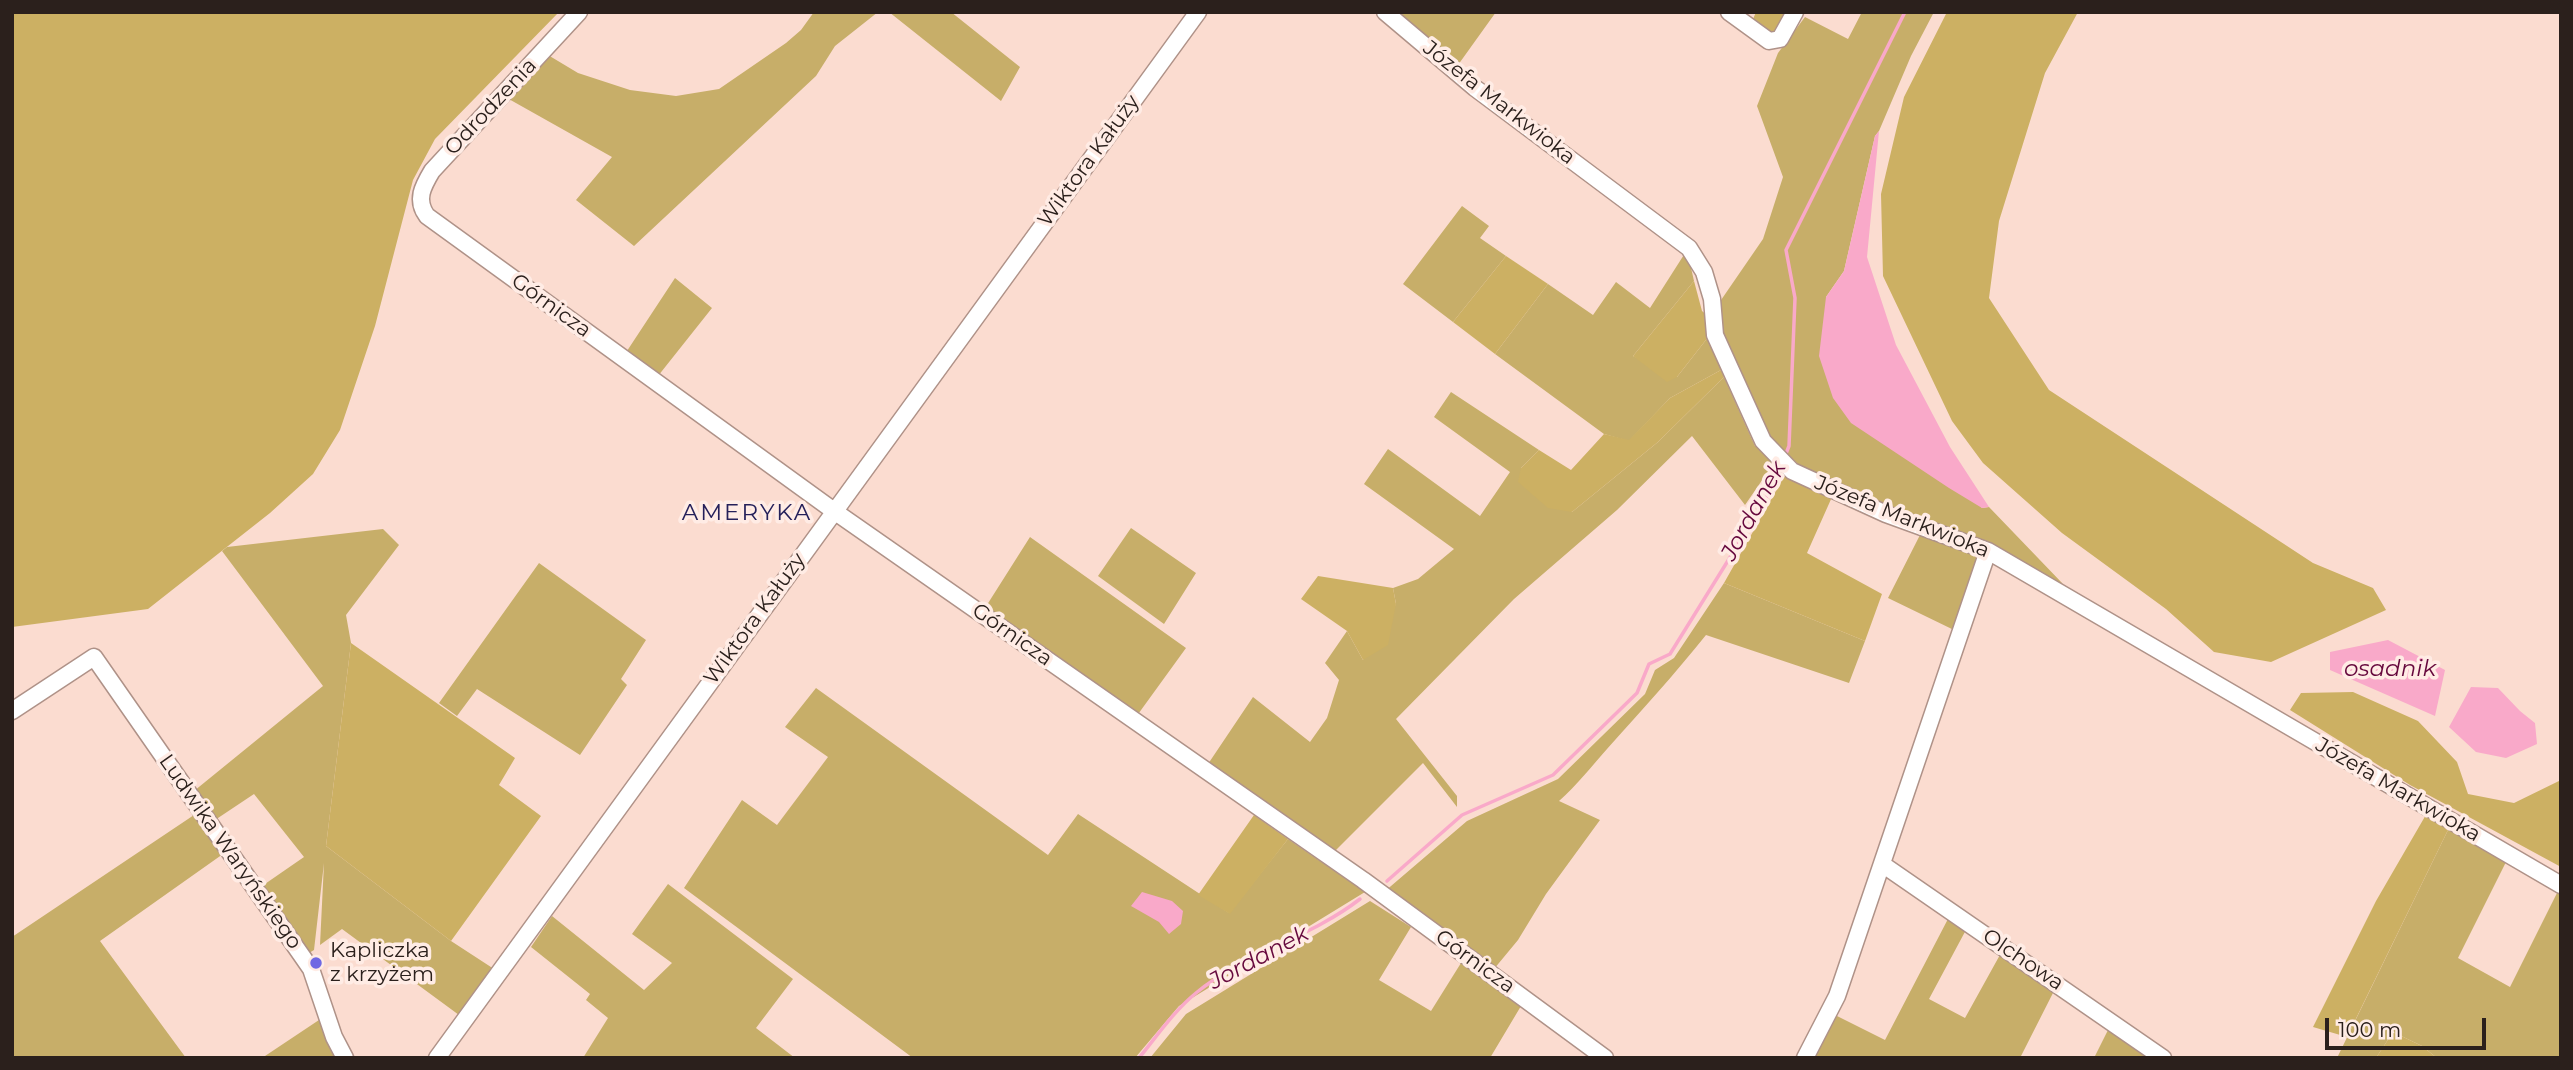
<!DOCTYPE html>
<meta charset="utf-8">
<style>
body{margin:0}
#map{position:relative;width:2573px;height:1070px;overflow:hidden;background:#fbdcd0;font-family:Montserrat,sans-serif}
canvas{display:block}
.frame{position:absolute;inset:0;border:14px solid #2b201c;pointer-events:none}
.scale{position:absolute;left:2325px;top:1018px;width:161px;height:32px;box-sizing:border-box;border:4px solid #2b201c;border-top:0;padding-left:9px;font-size:21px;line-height:24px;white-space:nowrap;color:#2b201c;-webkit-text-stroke:5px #ffece5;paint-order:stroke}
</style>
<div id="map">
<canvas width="2573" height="1070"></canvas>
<div class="frame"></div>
<div class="scale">100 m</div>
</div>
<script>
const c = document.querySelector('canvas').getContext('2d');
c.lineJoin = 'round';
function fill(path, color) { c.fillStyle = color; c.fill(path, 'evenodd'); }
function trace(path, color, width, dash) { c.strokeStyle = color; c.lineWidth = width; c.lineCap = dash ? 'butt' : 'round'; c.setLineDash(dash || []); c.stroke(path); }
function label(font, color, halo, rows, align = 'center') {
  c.font = font + ' Montserrat,sans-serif'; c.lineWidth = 7; c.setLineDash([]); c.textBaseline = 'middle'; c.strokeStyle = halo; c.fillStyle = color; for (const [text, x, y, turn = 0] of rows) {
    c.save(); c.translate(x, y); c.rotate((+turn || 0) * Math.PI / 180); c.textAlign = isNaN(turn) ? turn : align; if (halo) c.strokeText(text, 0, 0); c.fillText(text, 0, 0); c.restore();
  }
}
fill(new Path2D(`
 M814,12H878L835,46L816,76L634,246L576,200L612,157L507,98L548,55L578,73L630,90L676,96L719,89L786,43L801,30Z
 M889,12H951L1020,67L1001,101Z
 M1394,12H1496L1458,65Z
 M1862,12H1934L1911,56L1879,131L1875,136L1844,271L1826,297L1982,508L1989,507L2063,584L1799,465L1770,437L1724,335L1719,303L1763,239L1783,177L1757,106L1778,53L1805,17L1848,39Z
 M1462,206L1489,226L1480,238L1506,256L1453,322L1403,284Z
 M1687,250L1694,281L1633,356L1677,377L1709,336L1721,370L1670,398L1629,441L1604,434L1495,354L1548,284L1593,315L1616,282L1650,308Z
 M675,278L712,308L658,376L625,354Z
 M1724,377L1755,446L1776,460L1745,505L1692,436L1617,510L1514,599L1396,719L1457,796V807L1423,763L1332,854L1206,767L1253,697L1310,742L1327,718L1339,680L1325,663L1347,631L1363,660L1396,604L1393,588L1418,579L1454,549L1364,484L1388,449L1480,516L1510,472L1434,417L1451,392L1539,450L1521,468L1572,512L1658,442Z
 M1131,528L1196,573L1164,624L1098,576Z
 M383,529L399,545L346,615L351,643L326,846L451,941L494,969L459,1015L342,929L320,945L324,863L314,950L309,953L262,886L304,857L254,794L215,820L194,791L323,686L222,551L227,547Z
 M1921,533L1975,555L1978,563L1956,631L1888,598Z
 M1030,537L1186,648L1136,717L985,608Z
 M539,563L646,640L621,679L627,685L580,755L477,689L457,716L439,703Z
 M1724,583L1865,641L1849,683L1706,635C1674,675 1641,711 1607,749C1591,767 1577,785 1559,801L1600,820L1546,894L1518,940L1494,969L1384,892L1467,821L1558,779L1645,694L1655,670L1674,658Z
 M816,688L1048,855L1078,814L1229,913L1288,839L1365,892L1179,1006L1135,1058H913L684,888L742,800L777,825L828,757L785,727Z
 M194,815L223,854L100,941L186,1058H12V937Z
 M2449,828L2507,860L2458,958L2510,987L2558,891L2561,892V1058H2437L2422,1046L2393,1032L2376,1058H2337Z
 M668,884L793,979L756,1028L795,1058H583L608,1018L586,1000L590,994L531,947L552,916L644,990L672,963L632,934Z
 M1370,901L1411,927L1379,980L1431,1011L1461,963L1521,1006L1490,1058H1150L1186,1014Z
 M1949,917L1967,928L1929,999L1965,1018L2001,953L2055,989L2020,1058H1811L1833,1014L1885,1040Z
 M319,1020L336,1058H262Z
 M2109,1028L2150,1058H2094Z`), '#c7ae69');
fill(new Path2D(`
 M12,12H559L435,139L413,180L375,326L340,430L313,474L270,513L148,609L12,627Z
 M1756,12H1792L1771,38L1751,24Z
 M1947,12H2078L2045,73L1999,221L1989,298L2049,390L2313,563L2373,588L2386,610L2271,662L2214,652L2166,609L2062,533L1983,463L1952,421L1883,276L1881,194L1904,97Z
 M1506,256L1548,284L1495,354L1453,322Z
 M1694,281L1702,311L1709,317V336L1677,377L1667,382L1633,356Z
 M1721,370L1724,377L1658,442L1572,512L1548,508L1518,482L1521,468L1539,450L1571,470L1604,434L1629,440L1670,398Z
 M1785,475L1832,497L1807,553L1882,594L1865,641L1724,583Z
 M1318,576L1393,588L1396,604L1388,645L1363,660L1347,631L1301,599Z
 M351,643L515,758L499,785L541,816L451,941L326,846Z
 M2353,692L2418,721L2457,762L2468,794L2514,803L2561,780V867L2410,785L2290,710L2301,693Z
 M2427,813L2449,828L2347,1037L2313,1027L2376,901Z
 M1254,815L1288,839L1230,914L1198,895Z
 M2393,1032L2422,1046L2437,1058H2376Z`), '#ccb063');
fill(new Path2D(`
 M1879,131L1867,257L1896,345L1950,447L1989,507L1982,508L1949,488L1851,423L1833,398L1819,356L1826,297L1844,271L1875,136Z
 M2388,640L2445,670L2435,716L2330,670V652Z
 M2471,687L2498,688L2520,711L2535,723L2537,744L2506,758L2476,752L2449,727Z
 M1142,892L1172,901L1183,911L1181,924L1169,934L1159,922L1131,906Z`), '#f9a9c9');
trace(new Path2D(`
 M1785,456L1789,446L1795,298L1786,250L1905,12
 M1387,881L1462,815L1553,775L1637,693L1649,664L1670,654L1765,501L1780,466
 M1139,1058C1157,1036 1174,1011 1196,993C1245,953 1310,938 1360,899`), '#f9a9c9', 3.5);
const minor = new Path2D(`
 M579,12L432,171C423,186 415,200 427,216L834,511L1363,880L1605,1058
 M1385,12L1475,88L1689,248L1704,272L1712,299L1715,335L1763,441L1792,471L1886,514L1988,551L2561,885
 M1729,12L1769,41L1780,39L1795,12
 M12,711L94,657L311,969L334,1037L345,1058
 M1882,864L2163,1058
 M437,1058L1198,12
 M1805,1058L1837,996L1988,551`);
trace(minor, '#af9288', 19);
trace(minor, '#fff', 16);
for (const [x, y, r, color] of [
 [316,963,7,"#6f68e3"]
]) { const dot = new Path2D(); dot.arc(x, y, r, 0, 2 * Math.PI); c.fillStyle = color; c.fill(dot); trace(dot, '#ffece5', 2.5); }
label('21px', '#2b201c', '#ffece5', [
 ["Józefa Markwioka",1499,103,38],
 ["Odrodzenia",491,107,-47],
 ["Wiktora Kałuży",1089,161,-54],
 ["Górnicza",551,306,36],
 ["Józefa Markwioka",1902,517,22],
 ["Wiktora Kałuży",755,619,-54],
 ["Górnicza",1012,635,35],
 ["Józefa Markwioka",2398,790,30],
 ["Ludwika Waryńskiego",230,852,55],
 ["Olchowa",2023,960,34],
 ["Górnicza",1475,962,36]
]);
label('21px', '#2b201c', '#ffece5', [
 ["Kapliczka",330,951],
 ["z krzyżem",330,975]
], 'left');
label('italic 23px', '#66083d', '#ffece5', [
 ["Jordanek",1754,511,-61],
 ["osadnik",2390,669],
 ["Jordanek",1259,958,-28]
]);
c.letterSpacing = '2px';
label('23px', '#25205a', '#ffece5', [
 ["AMERYKA",747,513]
]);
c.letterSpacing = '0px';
</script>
